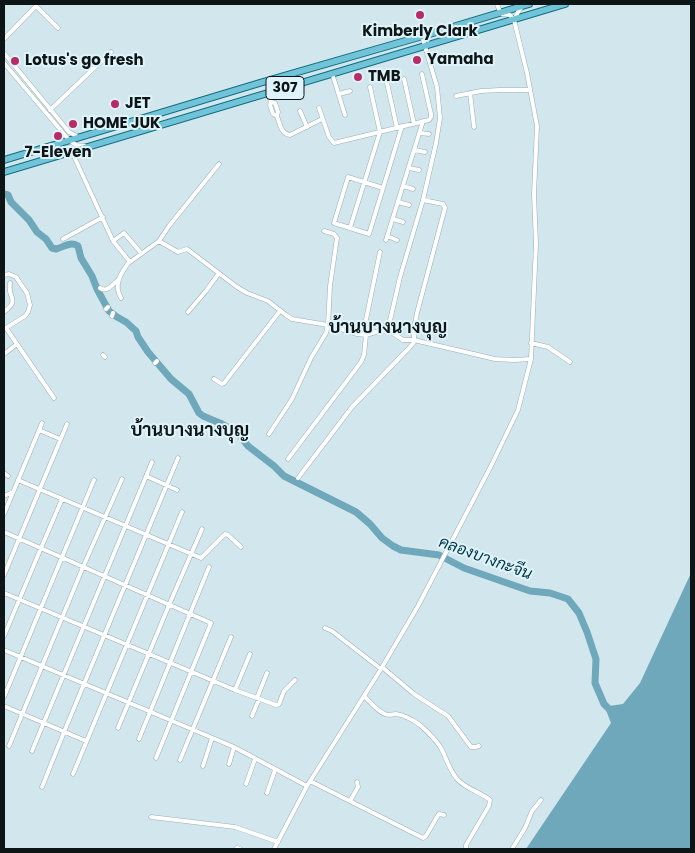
<!DOCTYPE html>
<meta charset="utf-8">
<style>
body{margin:0}
#map{position:relative;width:695px;height:853px;overflow:hidden;background:#d2e6ed;font-family:Poppins,sans-serif}
canvas{display:block}
.frame{position:absolute;inset:0;border:5px solid #0e1517;pointer-events:none}
</style>
<div id="map">
<canvas width="695" height="853"></canvas>
<div class="frame"></div>
</div>
<script>
const c = document.querySelector('canvas').getContext('2d');
c.lineJoin = 'round';
function fill(path, color) { c.fillStyle = color; c.fill(path, 'evenodd'); }
function trace(path, color, width, dash) { c.strokeStyle = color; c.lineWidth = width; c.lineCap = dash ? 'butt' : 'round'; c.setLineDash(dash || []); c.stroke(path); }
function label(font, color, halo, rows, align = 'center') {
  c.font = font + ' Poppins,Sarabun,sans-serif'; c.lineWidth = 4; c.setLineDash([]); c.textBaseline = 'middle'; c.strokeStyle = halo; c.fillStyle = color; for (const [text, x, y, turn = 0] of rows) {
    c.save(); c.translate(x, y); c.rotate((+turn || 0) * Math.PI / 180); c.textAlign = isNaN(turn) ? turn : align; if (halo) c.strokeText(text, 0, 0); c.fillText(text, 0, 0); c.restore();
  }
}
fill(new Path2D(`
 M691,573V849H526L611,723L606,710L609,706L623,704L640,683Z`), '#6ea8ba');
trace(new Path2D(`
 M4,194L8,195L11,202L29,220L37,232L46,239L52,248L56,249C64,247 70,241 78,246L81,258L92,276L97,289L109,311L117,317L126,322L136,331L138,337L148,352L171,379L189,394L199,413L203,416L222,424L238,433L248,446L274,466L284,476L356,512L370,524L382,538L393,546L401,550L439,555L464,568L530,591L550,593L568,599L579,613L587,632L596,659L595,683L604,704L613,713`), '#6ea8ba', 7);
const minor = new Path2D(`
 M497,4L500,12
 M502,14L510,15L514,20L518,12L521,8
 M4,39L36,6L58,28
 M4,53L69,132L78,137
 M4,63L69,140L76,145L85,146
 M332,73L345,115
 M404,79L414,124
 M387,83L397,128
 M269,93L271,102L270,105L273,114L277,116L278,112L275,103L271,102
 M470,93L474,127
 M339,94L350,91
 M456,96L481,91L500,90H530
 M319,108L329,137L334,143L429,120L431,117V114L422,74
 M50,110L111,52
 M300,111L307,127
 M277,116C280,124 281,134 290,135L322,119
 M420,133L429,134
 M414,150L425,152
 M72,152L113,241L130,262L159,241L169,226L219,164
 M409,168L419,170
 M403,186L413,189
 M383,188L348,177L334,223L369,234L402,126
 M398,202L409,205
 M393,219L403,222
 M350,228L380,132L370,87
 M387,236L397,240
 M63,239L103,217
 M386,240L423,121
 M113,241L124,233L141,253
 M159,241L178,252L187,249L237,287L247,293L268,301L286,315L292,319L328,325L357,334L366,335L379,331L391,332L403,340H414L495,359L514,360L531,359
 M4,275L9,274L16,277L27,293L30,305L28,312L25,316L6,328
 M100,288C107,293 113,284 119,279
 M121,298C113,285 121,273 129,262
 M106,309L108,307
 M4,312C21,299 7,299 10,283
 M188,312L206,291L219,273
 M112,316L113,313
 M6,328L54,398
 M391,332L389,325L400,277L423,200L436,143L440,118L437,87L422,36
 M363,334L380,252
 M414,340V329L417,313L445,208L443,204L423,200
 M531,343L548,347L570,362
 M4,354L17,344
 M103,355L105,357
 M155,363L157,361
 M214,379L222,384L224,383L280,311
 M39,430L60,439
 M269,434L292,399L311,358L326,333L328,325L330,286L337,238L334,234L324,231
 M288,459L361,362L364,355L366,335
 M4,473L8,476
 M146,476L177,490
 M298,478L352,407L410,347L415,341
 M18,480L201,558L225,534L228,535L241,547
 M4,496L13,492
 M4,514L42,423
 M4,532L211,623L156,758
 M4,575L67,424
 M4,593L235,690L276,705L279,704L284,691L295,680
 M325,628L332,631L381,669
 M4,636L41,548L62,499
 M4,650L234,747L307,786
 M382,667L414,694L448,716L471,747H475L479,746
 M235,690L250,654
 M364,696C370,702 377,711 385,714C389,716 392,714 396,714C405,715 413,720 420,725C428,732 436,740 441,748C446,758 450,771 457,779C466,789 480,792 490,800L489,806L466,845V849
 M4,697L94,480
 M257,698L267,673
 M4,706L86,741
 M252,716L259,699
 M118,728L169,605L202,529
 M139,739L209,567
 M9,746L83,567L122,479
 M32,751L152,462
 M180,760L231,637
 M229,764L234,747
 M203,766L212,738
 M73,774L182,512
 M310,781L423,838L426,836L437,817L439,814L444,815
 M246,784L255,759
 M42,787L64,732L178,458
 M267,793L275,770
 M350,801L358,787L357,782
 M151,817L235,827L278,842
 M237,848L240,849
 M274,849L307,786L381,669L418,606L491,466L518,410L531,359L536,244L534,194L537,126L527,73L514,20
 M512,849L525,828L532,811L541,800`);
const primary = new Path2D(`
 M4,160L263,82L433,33L529,4
 M4,172L565,4`);
trace(minor, '#9aadb3', 5);
trace(primary, '#116d82', 8);
trace(minor, '#fff', 4);
trace(primary, '#71c4d7', 6);
for (const [x, y, r, color] of [
 [420,15,5,"#b72c67"],
 [417,60,5,"#b72c67"],
 [15,61,5,"#b72c67"],
 [358,77,5,"#b72c67"],
 [115,104,5,"#b72c67"],
 [73,124,5,"#b72c67"],
 [58,136,5,"#b72c67"]
]) { const dot = new Path2D(); dot.arc(x, y, r, 0, 2 * Math.PI); c.fillStyle = color; c.fill(dot); trace(dot, '#dff4fa', 2); }
for (const [x, y, w] of [
 [285,88,38]
]) { const box = new Path2D(); box.roundRect(x - w / 2, y - 11.5, w, 23, 4); c.fillStyle = '#dff4fa'; c.fill(box); trace(box, '#0e1517', 1); }
label('bold 14px', '#0e1517', null, [
 ["307",285,88]
]);
label('bold 15px', '#0e1517', '#dff4fa', [
 ["Kimberly Clark",420,32,"center"],
 ["Yamaha",427,60],
 ["Lotus's go fresh",25,61],
 ["TMB",368,77],
 ["JET",125,104],
 ["HOME JUK",83,124],
 ["7-Eleven",58,153,"center"]
], 'left');
label('italic 16px', '#003745', '#dff4fa', [
 ["คลองบางกะจีน",485,559,20]
]);
label('bold 18px', '#0e1517', '#dff4fa', [
 ["บ้านบางนางบุญ",388,328],
 ["บ้านบางนางบุญ",190,431]
]);
</script>
